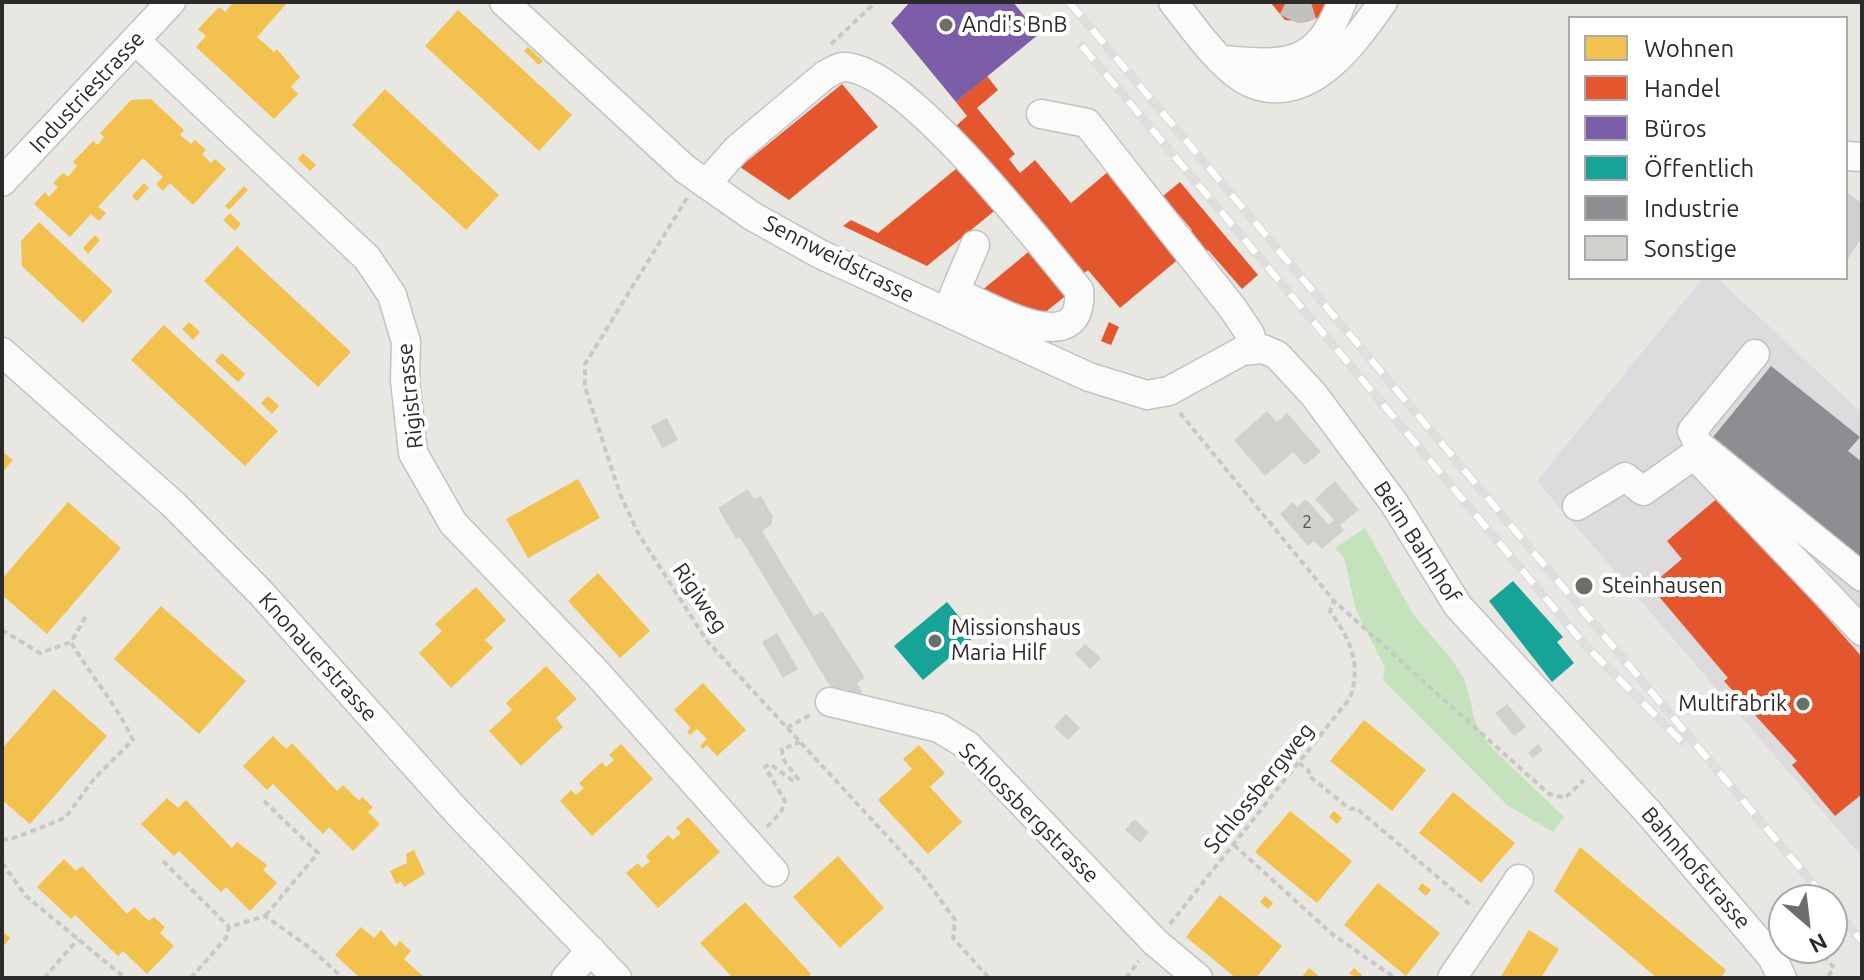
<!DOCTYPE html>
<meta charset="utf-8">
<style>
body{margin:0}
#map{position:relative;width:1864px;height:980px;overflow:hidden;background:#e8e7e2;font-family:Ubuntu,sans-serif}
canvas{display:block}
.frame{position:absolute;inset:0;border:4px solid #2b2b2b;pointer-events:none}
.legend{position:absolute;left:1568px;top:16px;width:280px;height:264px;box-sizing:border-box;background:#fff;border:2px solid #aaa;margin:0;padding:10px 14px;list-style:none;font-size:24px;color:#2b2b2b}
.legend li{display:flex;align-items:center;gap:16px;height:40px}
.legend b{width:40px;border:2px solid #aaa}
.north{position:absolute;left:1768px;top:884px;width:80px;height:80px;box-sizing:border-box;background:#fff;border:2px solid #aaa;border-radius:50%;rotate:152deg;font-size:22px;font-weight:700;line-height:32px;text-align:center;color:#2b2b2b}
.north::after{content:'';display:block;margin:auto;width:28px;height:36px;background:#6d6d6b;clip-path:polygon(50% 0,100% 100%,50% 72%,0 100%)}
</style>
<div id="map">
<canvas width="1864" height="980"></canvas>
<div class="frame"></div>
<ul class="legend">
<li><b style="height:22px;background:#f2c14e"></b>Wohnen</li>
<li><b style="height:22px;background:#e4572e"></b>Handel</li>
<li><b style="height:22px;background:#7b5ea7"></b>Büros</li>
<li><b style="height:22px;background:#17a398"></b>Öffentlich</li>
<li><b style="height:22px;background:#8d8d92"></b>Industrie</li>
<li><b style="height:22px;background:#d1d0cd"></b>Sonstige</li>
</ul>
<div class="north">N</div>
</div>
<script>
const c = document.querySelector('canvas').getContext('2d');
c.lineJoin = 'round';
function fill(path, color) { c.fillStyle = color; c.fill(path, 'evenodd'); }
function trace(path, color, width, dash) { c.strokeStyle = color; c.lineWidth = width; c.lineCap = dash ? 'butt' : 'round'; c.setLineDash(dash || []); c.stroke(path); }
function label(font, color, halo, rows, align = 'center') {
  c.font = font + ' Ubuntu,sans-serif'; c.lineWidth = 8; c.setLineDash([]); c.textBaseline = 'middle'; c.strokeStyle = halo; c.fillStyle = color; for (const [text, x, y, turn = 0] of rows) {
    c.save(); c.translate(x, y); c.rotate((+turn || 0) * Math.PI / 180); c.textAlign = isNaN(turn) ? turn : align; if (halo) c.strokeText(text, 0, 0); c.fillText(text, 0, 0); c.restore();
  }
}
fill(new Path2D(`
 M1703,278H1717L1862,413V857L1537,481Z`), '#dddbdd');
fill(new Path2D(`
 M1365,528L1413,614L1453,661L1465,680L1476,724L1489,745L1564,817L1553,832L1507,805L1383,680L1385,668L1356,610L1344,558L1335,548Z`), '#c4e3bc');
fill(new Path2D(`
 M234,2H288L257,37L274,52L277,49L300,77L291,87L298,94L274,119L196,47L206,36L198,29L219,7L225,12Z
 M458,10L572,115L539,151L425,46Z
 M528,47L543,61L539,65L524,51Z
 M385,89L499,195L466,230L352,125Z
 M151,99L184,130L180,135L191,144L195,140L206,150L202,154L211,163L215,159L226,169L193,205L170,183L163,191L156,184L163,177L143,158L98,207L106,213L99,221L91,214L70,237L34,204L45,192L49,197L58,187L53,183L63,173L68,177L77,166L73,162L93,141L98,145L104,137L100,133L131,100Z
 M303,153L316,165L310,171L298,159Z
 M144,183L149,188L137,201L132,196Z
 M244,186L248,190L229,210L225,206Z
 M230,213L241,224L235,231L223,220Z
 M39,222L113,291L83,323L22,266L21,241Z
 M95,235L100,240L88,254L83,248Z
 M237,246L351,352L318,387L204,281Z
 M189,322L200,332L193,340L182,329Z
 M164,325L278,431L245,466L131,360Z
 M222,353L245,374L238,382L215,361Z
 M268,396L279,406L272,414L261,403Z
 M2,451L13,460L2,473Z
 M578,479L600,518L528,558L506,519Z
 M68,502L121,548L47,634L2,595V579Z
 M598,573L650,631L620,658L568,601Z
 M476,587L506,620L485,640L493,648L451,688L419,653L442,631L435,624Z
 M161,606L246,681L199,734L114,659Z
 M546,666L577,699L556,718L563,727L521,766L489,731L512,710L506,703Z
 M703,683L746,730L717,756L707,745L703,749L700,746L707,739L697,729L690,735L687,732L691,728L674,710Z
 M54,689L107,736L30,824L2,800V749Z
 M1364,720L1426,770L1392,811L1330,761Z
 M273,736L286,749L292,743L337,791L343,785L359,801L362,797L373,807L368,812L380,824L353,851L329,827L323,834L273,784L267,790L243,766Z
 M621,744L653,779L592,836L560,801L571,790L576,795L584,788L579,783L602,762L606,767L614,760L609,755Z
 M919,745L945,773L930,787L962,822L928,854L878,800L912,769L903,759Z
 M1453,792L1515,843L1481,883L1419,833Z
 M167,798L178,808L186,800L232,848L237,842L267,865L263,870L277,883L250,911L226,887L221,892L179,851L174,856L141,824Z
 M1290,811L1352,861L1317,903L1255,852Z
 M1334,811L1342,818L1337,824L1329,817Z
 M688,817L720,852L658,908L626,873L638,863L642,868L650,861L646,856L668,835L673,840L681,833L676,828Z
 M1580,847L1726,970L1721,978H1657L1554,891Z
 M414,850L425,874L404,887L401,882L396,884L390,871L407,863L406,854Z
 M838,856L884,908L840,948L793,897Z
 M64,859L76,871L82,866L127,914L134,907L149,921L154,917L165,927L160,933L174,946L147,974L123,951L118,956L75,915L71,919L37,887Z
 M1378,883L1440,933L1406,976L1344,925Z
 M1422,883L1431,890L1426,896L1418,889Z
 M1220,895L1282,946L1256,978H1236L1186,937Z
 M1265,896L1273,903L1268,909L1260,902Z
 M745,902L811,974L807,978H733L700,943Z
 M361,927L374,938L381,930L395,947L400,941L411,951L404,959L425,978H360L335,955Z
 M1529,930L1559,949L1541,978H1500Z
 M2,931L10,938L2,948Z
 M1309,968L1321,978H1301Z
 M1354,968L1362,975L1360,978L1349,974Z`), '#f2c14e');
fill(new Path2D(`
 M1270,2H1334L1325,15L1306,22L1285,20Z
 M987,76L998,90L977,108L1015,154L1009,159L1020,173L1035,160L1071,203L1110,170L1181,257L1120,308L1088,270L1080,276L956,126L967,116L956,102Z
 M842,84L878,127L789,200L740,167Z
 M962,164L998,208L927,266L843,226L851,220L878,233Z
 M1180,182L1258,275L1242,289L1208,250L1202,256L1185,236L1192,230L1163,196Z
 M1032,249L1068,294L1038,318L980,292Z
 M1109,322L1119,327L1111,345L1101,341Z
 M1720,496L1862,657V794L1835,816L1792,765L1797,761L1724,681L1728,678L1650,586L1682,559L1667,541Z`), '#e4572e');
fill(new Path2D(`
 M910,2H1013L1039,34L956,102L891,23Z`), '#7b5ea7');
fill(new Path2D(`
 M1513,581L1563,637L1557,642L1574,663L1552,682L1489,601Z
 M947,602L975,636L923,680L894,646Z`), '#17a398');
fill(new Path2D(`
 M1771,366L1860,437L1848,451L1862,462V561L1705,447Z`), '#8d8d92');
fill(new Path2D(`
 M1846,192L1860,202L1862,199V237L1846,262Z
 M1267,411L1277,422L1287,413L1321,452L1305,465L1293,452L1265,476L1234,440Z
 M667,418L678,440L662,448L651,426Z
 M1335,481L1359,510L1340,525L1344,530L1322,549L1314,541L1308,546L1280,514L1293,502L1297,507L1306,499L1329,525L1334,520L1315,499Z
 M748,489L754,499L761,496L773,517L771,525L762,531L814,616L822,611L865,678L857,683L862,691L860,695L852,697L847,689L836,696L743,542L739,537L736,539L718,508Z
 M777,633L798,669L783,678L762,642Z
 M1085,644L1101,658L1090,669L1075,654Z
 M1507,704L1526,727L1514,736L1495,713Z
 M1066,714L1080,728L1068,740L1054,727Z
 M1538,744L1543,750L1533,758L1528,753Z
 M1134,819L1149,832L1140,843L1125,830Z`), '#d1d0cd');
trace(new Path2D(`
 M1286,2L1300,9L1322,2`), '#c2c1bd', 28, [28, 14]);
const minor = new Path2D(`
 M504,2L685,169L752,216L820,254L1089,377L1147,395L1169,391L1242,351L1263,349L1277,355L1314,395L1394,503L1458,606L1648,812L1772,957L1782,978
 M1173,2C1193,27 1225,75 1256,85C1313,103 1356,40 1383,2
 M136,41L367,258L392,295L406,342L405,380L413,453L453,523L596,672L774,872
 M1221,60C1284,65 1316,69 1342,2
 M1041,114L1087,123L1234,310L1250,334L1254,349
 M1846,156L1862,157
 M2,182L171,2
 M706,184L737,149L825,75C829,73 837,68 842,67C903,64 1039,243 1079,290C1085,365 987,305 955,292L948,312
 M955,292L975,245
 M2,352L173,504L261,593L458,813L617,978
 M1755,354L1692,431L1698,444L1862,577
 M1577,506L1625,477L1643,491L1694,455L1862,631
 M830,702L939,728L967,745L1155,942L1198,978
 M566,978L591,950
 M1452,978L1519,879`);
trace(minor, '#c2c2c2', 31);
trace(new Path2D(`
 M831,44L876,2
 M687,198L585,364V387L620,494L638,533L707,641L921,873L955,920L953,938L989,978
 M1180,413L1334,601L1549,794L1565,798L1584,780
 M2,630L40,653L71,642
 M787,728L811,714
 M1299,763L1309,771L1308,775L1350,809L1356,808L1473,907
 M264,801L318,853L265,916
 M767,827L781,812L785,801L765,767L770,764L792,780L798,779L783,759L782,749L800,742
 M2,839L9,840L65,818L94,779L133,740C115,702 92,678 71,642L86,616
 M1234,845L1332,934L1395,978
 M163,861L229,927
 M2,863L26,896L125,978
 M1170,924L1350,698C1362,663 1350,640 1330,611L1334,601
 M1817,948L1834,968L1827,978
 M44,978L78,939
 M191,978L226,938L229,927L265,916L310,948L343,978
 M1126,978L1139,961`), '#c8c8c7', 4, [6, 4]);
trace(minor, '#fcfbfb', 28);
const rail = new Path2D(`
 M1069,2L1827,900
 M1082,46L1585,645L1681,741
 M1832,906L1862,941`);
trace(rail, '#dededf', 9);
trace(rail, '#fff', 6, [18]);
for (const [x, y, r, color] of [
 [946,25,8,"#6d6d6b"],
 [1584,586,10,"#6d6d6b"],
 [935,641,8,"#6d6d6b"],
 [1803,704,8,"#6d6d6b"]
]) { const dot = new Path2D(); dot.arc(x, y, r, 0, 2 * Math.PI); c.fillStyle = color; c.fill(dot); trace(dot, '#fff', 3); }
label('18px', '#555554', null, [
 ["2",1307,522]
]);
label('22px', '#2b2b2b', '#fff', [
 ["Andi's BnB",962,25],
 ["Steinhausen",1602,586],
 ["Missionshaus",951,628],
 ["Maria Hilf",951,653],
 ["Multifabrik",1787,704,"right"]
], 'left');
label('22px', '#2b2b2b', '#fff', [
 ["Industriestrasse",87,92,-47],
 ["Sennweidstrasse",839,259,27],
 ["Rigistrasse",410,396,-96],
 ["Beim Bahnhof",1417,542,57],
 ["Rigiweg",700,598,56],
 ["Knonauerstrasse",318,657,48],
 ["Schlossbergweg",1259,788,-51],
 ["Schlossbergstrasse",1029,813,45],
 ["Bahnhofstrasse",1696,868,49]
]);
</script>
